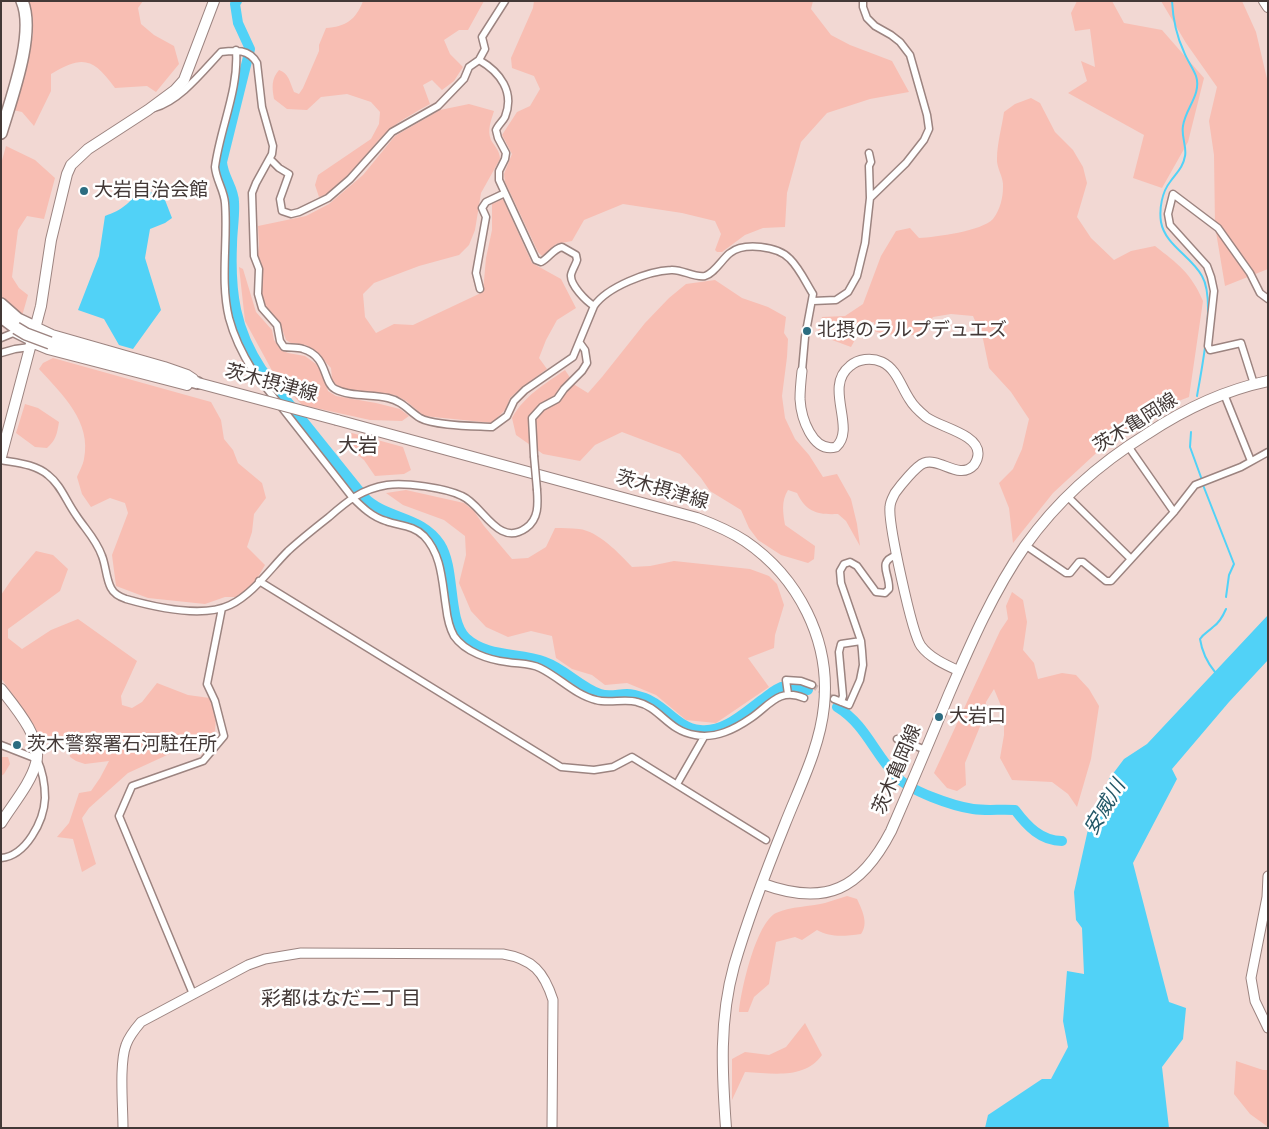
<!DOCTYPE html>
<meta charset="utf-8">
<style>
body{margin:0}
#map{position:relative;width:1269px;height:1129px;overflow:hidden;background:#f2d8d3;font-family:Jost,sans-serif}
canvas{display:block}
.frame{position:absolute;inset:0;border:2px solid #433937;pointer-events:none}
</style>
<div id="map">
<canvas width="1269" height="1129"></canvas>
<div class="frame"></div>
</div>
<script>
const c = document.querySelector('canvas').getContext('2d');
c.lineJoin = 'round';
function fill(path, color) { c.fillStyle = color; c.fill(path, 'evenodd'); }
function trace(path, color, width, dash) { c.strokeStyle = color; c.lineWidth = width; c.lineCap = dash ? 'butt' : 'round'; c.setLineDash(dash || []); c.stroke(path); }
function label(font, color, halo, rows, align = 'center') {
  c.font = font + ' Jost,"Noto Sans JP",sans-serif'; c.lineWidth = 5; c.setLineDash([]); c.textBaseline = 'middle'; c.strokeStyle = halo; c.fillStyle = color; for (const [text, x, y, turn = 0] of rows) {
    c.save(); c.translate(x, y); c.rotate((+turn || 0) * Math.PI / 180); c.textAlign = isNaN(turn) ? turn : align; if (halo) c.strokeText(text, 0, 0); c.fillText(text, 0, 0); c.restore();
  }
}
fill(new Path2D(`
 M28,1H143L138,8L141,24L154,35L174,46L179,64L156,92L147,86L115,88C93,58 83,55 51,74V91L34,126L22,112L13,110L33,35V18Z
 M363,1H484L468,30H459L444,40L450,54L463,67L454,81L442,90L432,80L423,85L430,104C416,112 400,120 388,131C370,146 342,193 319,197L315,185L318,175L371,139L379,124L380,112L371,102L347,94L321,97L307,110L287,109L274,99C272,88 271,79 279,70C289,73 290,83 294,92L299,94L303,88L319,51V45L326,28C345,27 356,20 363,1Z
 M534,1H813L811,9L831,35L850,45L892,61L909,92L870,99L827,113L801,142L787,193L785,227L763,228L745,235L722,252H717L715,250L721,234L715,221L682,213L623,204L584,220L572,241L556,244L546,255L542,256L538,252L505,182L504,174L512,154L502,135L517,112L530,106L540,89L534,76L512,68L511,58L533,8Z
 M1077,1H1112L1124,23L1162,30L1204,78L1188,142L1162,188L1133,178L1144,135L1068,93L1087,81L1081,61L1095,67L1090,29L1075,31L1071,13Z
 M1161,1H1242L1256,32L1268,83V269L1225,286L1215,226L1214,155L1209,121L1217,87L1186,43Z
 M1031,98L1040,103L1055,132L1073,150L1083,167L1087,183L1077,217L1091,238L1114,260L1131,251L1155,246C1178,264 1191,273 1203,301L1189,397L1176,402L1106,444L1053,493L1013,543L1009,508L999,483L1013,469L1022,449L1029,419L1011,392L989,368L983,339L973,316L951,314L933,317L922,334C906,336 890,336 874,331V322L856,325V338L851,347L824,337L818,331L822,317L845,316L863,304L881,256L896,231L910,228L919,238C936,237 982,231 993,219C1000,210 1003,198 1003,187C1004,177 996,168 997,158C997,144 1002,126 1004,112L1015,104Z
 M469,104L494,111C491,121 487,130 491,140C495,147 500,151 500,159L481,193L475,230L469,245L459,255L419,266L374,283L363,294L365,317L376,333L394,324L413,325L483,292L486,258L492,230V204L503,199L532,263L561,279L576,308L557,320L546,340L539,358L547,369L520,389L510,398L506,409L492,423L424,416L406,401L395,395L343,389L336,385L332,379L331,368L316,352L306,345L291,343L286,340L281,326L265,307L262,295V269L258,255L259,246L258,226L306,216L329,204L363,175L395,136L440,110Z
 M6,146L35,160L55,178L44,219L27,216L18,230L12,277L19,288L28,295L22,316L1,300V164Z
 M239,267L243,269L256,312L272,330L274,340L281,350L288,353L305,356L316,364L323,374L328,391L336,396L376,403L400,409L409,416L402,421L370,420L302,405L275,376L245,321Z
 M715,280L742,298L768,307L786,317L784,333L788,339L787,357L782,396L785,418L795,439L809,455L823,477L837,474L851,499L857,524L860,546L846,521L838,514C818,515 806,512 797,493L788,490C781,501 783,513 785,525L815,546L814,559L808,563L781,555L758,540L749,528L741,510L710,491L701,478L680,454L622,432L595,445L580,461L543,454L516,435L512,418C524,396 545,384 565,370L575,385L588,393L602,377L645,323L669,298L686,284Z
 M53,358L211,402L221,420L224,439L233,450L238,463L262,483L266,498L254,514L252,532L247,547L265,565L251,589L238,597H225L205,604L148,598L116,586L112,555L128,513L125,503L110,498L91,507L82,494L77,477C79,472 83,465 84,459C92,422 62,394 39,369L43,363Z
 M25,404L38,408L59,422C57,434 56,440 47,448L35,447L16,433Z
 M352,433L403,447L411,470L404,474L375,476L364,460L340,441Z
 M406,490L464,503L474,511L484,526L512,559L528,558L546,547L555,528C563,528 571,528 579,529C598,531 619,553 632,567L650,566L674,561L750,569L769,576L777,584L784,605L775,635L774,648L748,658L769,687L716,723L686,720L656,695L627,683L605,685L592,675L572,669L556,658L552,636L531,631L508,637L486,627L471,611L459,583L466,555L465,536L444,520L403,505L386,493Z
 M36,551L53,555L68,569L60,591L8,629V638L22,649L51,630L78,619L137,661L121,696L122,705L132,708L142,702L157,683L188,695L217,699L215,733L128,773L89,808L82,818L96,864L82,872L73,839L57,837L69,823L79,793L91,791L100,778L109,761L85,764L76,761L70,757L68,738L58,735L40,739L34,725L1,678V595L12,579Z
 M1012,592L1023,600L1027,622L1023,650L1034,663L1038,679L1062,673L1076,675L1089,689L1099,706L1091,759L1077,807L1068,794L1052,782L1012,780L1000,758L1004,735V713L994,689L986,702V712L965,763L966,785L957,791L947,788L934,773L1000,631L1008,619L1006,606Z
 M1,757H8L10,764L4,774L1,776Z
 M847,896L857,899C862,910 869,923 861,934C845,936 831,938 817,930L802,940L795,937L776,942L769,984L754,997L748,1012H739C741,990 756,923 776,913C792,906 809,907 825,903C832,901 840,898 847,896Z
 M805,1023L822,1055C804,1080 772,1073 745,1072L732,1100V1059L745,1052L769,1055L786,1047Z
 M1236,1061L1263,1070H1268V1127L1250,1114L1234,1094Z`), '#f8beb3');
fill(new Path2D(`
 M145,189L165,200L172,218L165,223L150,229L145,258L161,310L133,349L119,345L104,319L78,310L99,256L105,216C113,213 120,210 127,204C134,198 136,191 145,189Z
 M1268,615V660L1229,702L1172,769L1177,779L1133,863L1169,1002L1186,1008L1183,1039L1162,1067L1169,1128H985L988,1115L1042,1079H1051L1068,1047L1063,1021L1067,971L1084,974L1082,928L1076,920L1074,892L1089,825L1109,779L1124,759L1147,744Z`), '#51d2f7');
trace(new Path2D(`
 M1172,1C1173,20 1176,35 1184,52C1187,60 1193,68 1196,76C1202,94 1185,109 1183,126C1181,136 1187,147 1185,156C1183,168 1176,173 1170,182C1162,192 1159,209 1161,222C1165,245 1191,256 1202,276C1216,300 1202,367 1197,396
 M1191,432L1190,447L1202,480
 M1203,485L1234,564L1229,575L1226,597
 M1215,672C1206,661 1202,652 1200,639C1204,633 1208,632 1213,627C1219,623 1223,616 1226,609`), '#51d2f7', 2);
trace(new Path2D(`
 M237,1L235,4L238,23L250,49L222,162C223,177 234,188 234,202C235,216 232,231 232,245C230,292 235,330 262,370L364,497C387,520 421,515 440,544C456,569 447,619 466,638C488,658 519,652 545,662C565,669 580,687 600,694C609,697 618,694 627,694C633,694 639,696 645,698C665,705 677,728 700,730C724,733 745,712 763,699C770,694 777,687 786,686C794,686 801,688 808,690
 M837,707C865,724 874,753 896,776C909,791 953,806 973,809C987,811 1001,809 1015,810C1027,826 1041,841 1062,841`), '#51d2f7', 10);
trace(new Path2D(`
 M812,685L834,699`), '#cfb8b4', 6, [6, 3]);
const street = new Path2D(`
 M236,50C239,90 220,128 215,167C216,180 224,190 225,203C228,241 220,281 229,318C234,337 243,355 253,371L352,497C362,507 372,517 386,521C399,526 413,525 424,536C442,555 442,582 446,607C447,616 449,627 454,636C465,652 489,660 507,662C519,664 530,663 540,668C559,677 575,695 596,700C610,704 624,698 637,702C660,707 668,731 695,735C716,739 735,729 751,718C769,706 779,687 804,698
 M479,60C500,72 515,92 505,117C503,121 498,125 496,130L498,138L506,153L505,159L499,171V180L536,260L541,262C549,258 553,249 562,247L576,255L577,260C576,264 572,270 571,275C570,285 586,301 594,306
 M154,108C180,101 203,71 221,52C236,50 249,49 257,63L262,107L273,146L272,154L256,183L252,193L254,256L259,269L258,294L262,308L277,325L280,341L284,347C290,348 297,347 303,349C328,356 323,383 335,389C350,397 371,394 388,398C402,401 409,411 420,418C434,426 476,426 492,427L507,416L514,401L525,390L573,357L594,306C607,287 648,271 671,270C682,269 694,278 705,276C715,273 722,259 730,253C744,242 778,246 790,259C800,269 806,283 813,294L805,337L802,371
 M869,153L871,162L869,166L870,198
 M270,159L279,168L289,174L280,199L282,211L291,214L299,212L328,198L350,179L392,132L438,106L464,79L469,67L479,60L485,49L482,37L505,1
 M480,289L476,273L486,217L482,208L486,202L505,193
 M813,301L836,300L848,292L857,276L865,243L870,198L906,163L924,140L929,129L927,115L910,55L900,42L891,35L875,26L867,18L863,7V1
 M1,338L13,333L31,342
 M1,353L15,349L30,347
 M1254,384L1241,343L1210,350L1208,346L1214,291L1211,277L1207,266L1170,225L1168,214L1173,194L1218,228L1250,273L1260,293L1268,299
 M1224,394L1251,461
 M1128,446L1174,512
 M534,456L532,418L542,407L557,399L564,389L582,371L587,363L585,350L580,343
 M1,460C17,463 35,464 48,475C61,485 66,501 76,515C85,529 96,539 102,556C106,566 106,579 111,588C114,594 120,597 126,599C154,607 203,618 230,605C253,594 270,569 288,551C301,539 315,528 329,517C347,501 362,489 387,485C404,482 446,488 462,496C483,505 498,548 526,528C539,519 538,504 537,490
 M1067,496L1131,559
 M1025,545L1066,573H1070L1079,562H1083L1106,581H1111L1174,512L1195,485L1241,467L1268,452
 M259,581L561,767L594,770L613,767L632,757L766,840
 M788,694L786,680L801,681L812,685
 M834,699L849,705L860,680L863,665L862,651L861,641L841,583L840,571L844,564L850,562L857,566L876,592L885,593L889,589C890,573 876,562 897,555
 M841,702L843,696L839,652L841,644L861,641
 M897,739L926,750
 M1,745L37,759C42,770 45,786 45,798C44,821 26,856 1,858
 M677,784L704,737
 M193,994L119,816L132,786L203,761L224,736L215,701L207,684L222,608`);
const secondary = new Path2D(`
 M802,371C801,380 800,390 800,399C801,417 812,453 836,447C857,428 823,387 850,366C858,359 871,357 882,362C897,369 901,387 910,400C914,407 920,412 926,417C939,427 979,434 978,454C978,458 976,462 974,465C959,481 940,457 924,463C916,466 900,486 895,493C893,497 890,502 890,507C888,523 912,634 921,646C930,658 946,665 959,671
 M1268,876L1267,897L1251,978L1255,1001L1268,1028
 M123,1128C123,1106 119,1064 126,1045C129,1036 135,1029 141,1022L248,965L265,959L301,953L503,954C533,959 544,972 553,1000L552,1128`);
const primary = new Path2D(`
 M1264,1L1268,7
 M35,327L52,335L164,367L187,375L193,379
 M31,342L48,349L187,385
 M337,420L697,518C713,524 730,531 745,541C798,577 831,640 824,706C820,747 800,786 785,824C766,871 748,918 734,966C719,1020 722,1073 726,1128
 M1,457L41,306L51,240L67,174L71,165L88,149L148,110L175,90L184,80L214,1
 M1,689C15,707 43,739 36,763C31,783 12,805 1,823
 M763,884C826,907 861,889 891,831C911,785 930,740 949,694C971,643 993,592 1025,546C1057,501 1100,463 1147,434C1183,410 1225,390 1268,381`);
const highway = new Path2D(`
 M1,133C11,99 36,33 22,1
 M1,304L18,319L35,327
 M1,317L16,328
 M50,343L198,383`);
trace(street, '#9c8480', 9);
trace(secondary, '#9c8480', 11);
trace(primary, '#9c8480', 12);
trace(highway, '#9c8480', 14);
trace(street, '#fff', 6);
trace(secondary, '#fff', 9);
trace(primary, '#fff', 10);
trace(highway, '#fff', 11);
const streetBridge = new Path2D(`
 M534,456L537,490`);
const primaryBridge = new Path2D(`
 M198,383L337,420`);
const highwayBridge = new Path2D(`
 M16,328L26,334L50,343`);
trace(streetBridge, '#9c8480', 9, []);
trace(primaryBridge, '#9c8480', 12, []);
trace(highwayBridge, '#9c8480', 14, []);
trace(streetBridge, '#fff', 6);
trace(primaryBridge, '#fff', 10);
trace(highwayBridge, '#fff', 11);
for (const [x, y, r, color] of [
 [84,191,5,"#2c6d81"],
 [807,331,5,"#2c6d81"],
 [939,717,5,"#2c6d81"],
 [17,745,5,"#2c6d81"]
]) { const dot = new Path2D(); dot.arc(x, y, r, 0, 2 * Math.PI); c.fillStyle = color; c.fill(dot); trace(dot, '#fff', 2); }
label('19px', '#433937', '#fff', [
 ["大岩自治会館",94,191],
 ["北摂のラルプデュエズ",817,331],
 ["大岩口",949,717],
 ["茨木警察署石河駐在所",27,745]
], 'left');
label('19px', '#433937', '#fff', [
 ["茨木摂津線",271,384,15],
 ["茨木亀岡線",1136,424,-32],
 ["茨木摂津線",662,491,16],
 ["茨木亀岡線",898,770,-67]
]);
label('20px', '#433937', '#fff', [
 ["大岩",358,447],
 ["彩都はなだ二丁目",341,1000]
]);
label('italic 20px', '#235868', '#fff', [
 ["安威川",1106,808,-59]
]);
</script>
